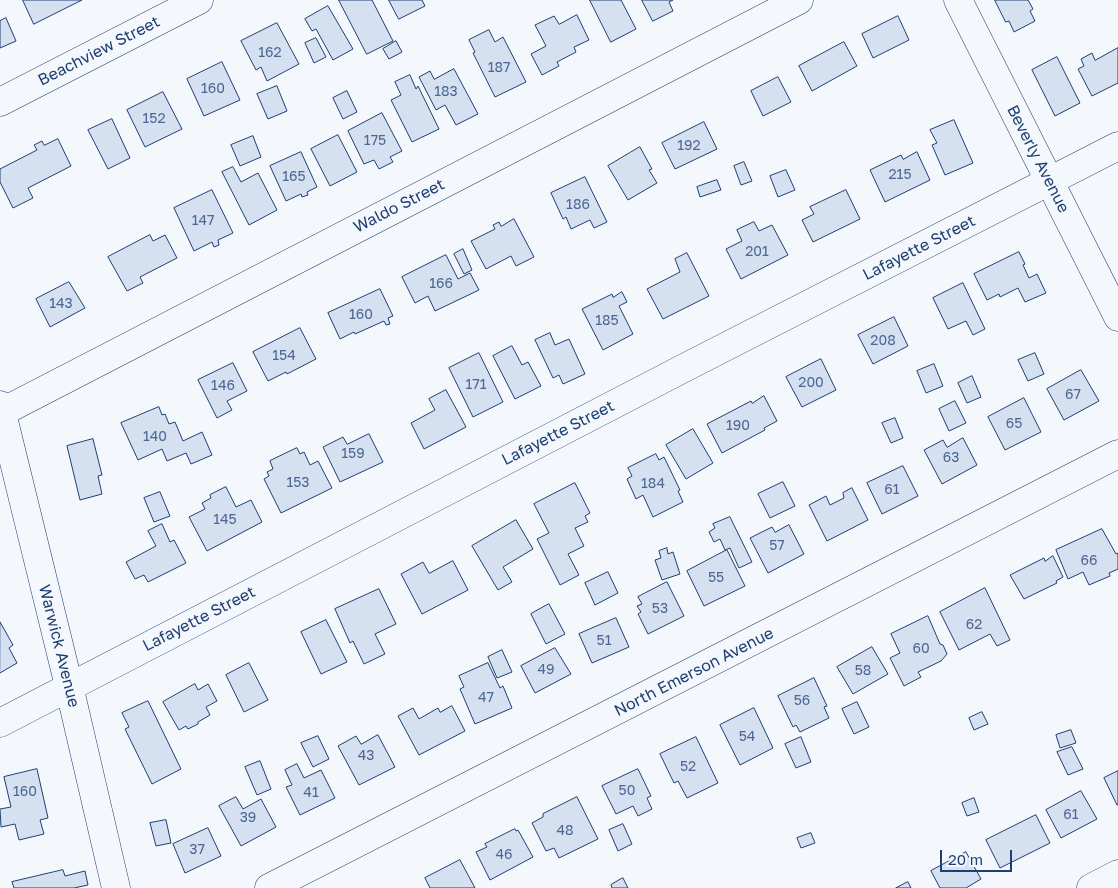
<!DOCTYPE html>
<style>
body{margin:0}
#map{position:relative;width:1118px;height:888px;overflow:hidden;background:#f4f7fb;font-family:"Golos Text",sans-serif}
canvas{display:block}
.scale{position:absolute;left:940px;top:850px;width:72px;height:22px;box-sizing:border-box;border:2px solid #1d3f73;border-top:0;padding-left:6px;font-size:15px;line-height:18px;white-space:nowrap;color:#1d3f73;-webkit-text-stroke:4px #f4f7fb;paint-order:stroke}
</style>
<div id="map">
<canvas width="1118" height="888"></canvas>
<div class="scale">20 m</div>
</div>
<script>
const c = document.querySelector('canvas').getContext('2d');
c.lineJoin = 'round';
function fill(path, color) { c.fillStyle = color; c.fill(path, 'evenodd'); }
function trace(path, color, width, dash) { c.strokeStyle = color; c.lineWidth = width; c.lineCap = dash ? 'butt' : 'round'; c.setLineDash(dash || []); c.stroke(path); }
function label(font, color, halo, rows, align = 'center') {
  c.font = font + ' "Golos Text",sans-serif'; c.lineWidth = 4; c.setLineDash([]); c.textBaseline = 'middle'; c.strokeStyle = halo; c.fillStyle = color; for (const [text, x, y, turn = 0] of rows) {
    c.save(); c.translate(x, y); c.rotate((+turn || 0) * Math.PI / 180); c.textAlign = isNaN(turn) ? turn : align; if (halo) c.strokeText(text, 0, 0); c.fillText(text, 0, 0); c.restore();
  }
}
const building = new Path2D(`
 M23,0H82L34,24Z
 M339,0H372L393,41L367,54Z
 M389,0H422L425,6L399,19Z
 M590,0H621L636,29L611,42Z
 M642,0H673L669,2L673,11L653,21Z
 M995,0H1028L1033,9L1030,11L1035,21L1014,32L1009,21L1006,22Z
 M328,6L353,49L333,60L316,29L312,31L305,19Z
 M577,15L589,40L574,47L576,52L557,62L559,66L542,75L531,54L546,46L535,25L554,16L559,24Z
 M898,16L909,40L873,58L862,34Z
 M6,18L16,41L0,48V21Z
 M277,23L299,64L267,81L261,67L256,70L241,41Z
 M489,30L495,42L503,37L526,82L495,97L473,53L475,52L469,40Z
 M316,38L326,57L314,63L305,43Z
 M396,41L402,52L389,59L383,49Z
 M844,42L857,66L812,91L799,66Z
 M1118,48V83L1092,96L1078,69L1084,66L1081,59L1092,53L1095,60Z
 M1057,57L1080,103L1055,116L1032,70Z
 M222,62L240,100L204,116L187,79Z
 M454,69L478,114L456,125L445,105L436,110L419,77L430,71L434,79Z
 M410,75L416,89L418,86L439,129L412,142L391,100L401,95L395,82Z
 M778,77L791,102L763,116L751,91Z
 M277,86L287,111L268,119L257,94Z
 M347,91L357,112L343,119L333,98Z
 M163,92L182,129L145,147L127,110Z
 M382,113L402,151L390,157L393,162L379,169L374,160L364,164L348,131Z
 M112,119L130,158L108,169L88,130Z
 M954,120L973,163L945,175L932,145L937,143L930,130Z
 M704,122L717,149L675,169L662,143Z
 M338,135L357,172L330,186L311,149Z
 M253,136L261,157L240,166L231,145Z
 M58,139L71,166L28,188L33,198L13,208L0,182V169L37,150L34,145L42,141L44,145Z
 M640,147L652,169L649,170L657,183L628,200L608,166Z
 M301,152L317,187L307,192L308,195L302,197L301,194L286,201L270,166Z
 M917,152L930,180L885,202L870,170L901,155L903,159Z
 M744,162L752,181L741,185L734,166Z
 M233,167L241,182L258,173L277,210L249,225L222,172Z
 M786,170L795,190L778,197L770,176Z
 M585,177L607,222L594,228L590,220L571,229L566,217L563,219L551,193Z
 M717,180L721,190L700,197L697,187Z
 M212,190L233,233L218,240L219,245L214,247L212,242L194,251L174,208Z
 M846,190L860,219L813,242L802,220L814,214L810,207Z
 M514,219L534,257L516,266L511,256L486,269L471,241L495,229L493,225L499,222L501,226Z
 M754,222L759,231L772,225L788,255L741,279L726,249L742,241L737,230Z
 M150,235L153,241L165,235L177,258L140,277L143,283L127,291L108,257Z
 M463,249L472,270L464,274L454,254Z
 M1019,252L1025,264L1023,265L1029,278L1037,274L1046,293L1025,302L1018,288L1000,297L999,294L987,300L974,274Z
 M687,253L709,296L663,319L647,289L680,272L675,259Z
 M446,255L458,279L470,273L479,290L435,311L428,296L415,303L402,277Z
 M69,282L85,308L50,327L36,299Z
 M963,283L985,329L973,335L966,321L948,329L933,298Z
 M380,289L393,316L388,318L390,324L386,325L384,321L355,334L354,332L340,339L328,313Z
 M622,292L627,302L619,306L633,334L603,350L582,309L612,294L613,297Z
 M894,317L908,346L873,364L858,335Z
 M300,328L316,359L287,374L286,372L268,381L253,352Z
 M550,333L555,345L569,339L585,374L563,384L559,375L553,378L535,340Z
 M512,346L522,365L528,362L541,386L515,399L493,356Z
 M479,353L503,402L473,417L449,368Z
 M1035,353L1044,374L1028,381L1018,360Z
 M821,359L836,390L802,407L786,377Z
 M233,363L247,391L227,401L232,410L217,418L198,380Z
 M934,364L943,386L926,393L917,371Z
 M1081,370L1099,401L1064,420L1047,389Z
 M972,376L981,397L967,403L958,383Z
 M446,390L466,427L424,449L411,423L435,410L429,399Z
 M764,396L777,421L764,428L765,430L722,453L707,424L751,401L752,403Z
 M1024,398L1041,432L1005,450L988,417Z
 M955,401L966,423L949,431L939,409Z
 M159,407L162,415L165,414L169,424L175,422L183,441L202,432L212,455L191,464L186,453L167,461L162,449L138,460L121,423Z
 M895,418L903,438L891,443L882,423Z
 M693,429L713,463L686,479L666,445Z
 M369,434L383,462L340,482L323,447L343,437L347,444Z
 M963,438L977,465L942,484L924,450L943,440L947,447Z
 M93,439L102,475L98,476L102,494L80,500L67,446Z
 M297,448L300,454L304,452L310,465L318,461L332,488L281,513L264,479L269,476L267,472L273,469L270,461Z
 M656,454L659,460L664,457L680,490L678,491L683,502L653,517L643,495L636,499L627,479L632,476L628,468Z
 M903,466L918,496L882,514L867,483Z
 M783,482L795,506L770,518L758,494Z
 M575,483L590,513L585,516L588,522L575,528L584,546L568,554L579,575L560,585L537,539L549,533L534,504Z
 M226,487L236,507L251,500L262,522L207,551L189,517L205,509L202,503L211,498L210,495Z
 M852,488L868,520L827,541L809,505L826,496L830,505L844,498L843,493Z
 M160,492L170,516L154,522L144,498Z
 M730,517L752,562L739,568L730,548L725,550L720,539L714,542L709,532L715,528L713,524Z
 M516,520L533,549L503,567L512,582L498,590L472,546Z
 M162,524L170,542L174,540L186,563L148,582L144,575L135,579L126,562L156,546L148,531Z
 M789,525L804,554L768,573L750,538L772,527L775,532Z
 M1102,529L1116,554L1118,553V569L1109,573L1110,576L1089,585L1083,572L1068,579L1056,550Z
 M667,548L668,554L673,552L680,574L662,580L655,560L661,558L659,551Z
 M727,550L745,586L704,606L687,571Z
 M1053,556L1063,577L1056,581L1057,583L1024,599L1010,575L1044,558L1045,561Z
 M453,561L468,590L422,614L401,574L423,562L429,573Z
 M608,572L618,593L595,605L585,583Z
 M667,582L684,616L648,634L638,614L641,612L637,606L642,604L638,597Z
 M985,588L1010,640L997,646L990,634L959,650L940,612Z
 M379,589L396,624L375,634L385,654L364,664L353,641L350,643L335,609Z
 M549,604L565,634L546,644L531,614Z
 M928,616L940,644L943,645L947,654L941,661L918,672L921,677L904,686L890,658L900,653L891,634Z
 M616,618L629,647L592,663L579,634Z
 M326,620L347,662L321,674L301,632Z
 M0,622L13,645L9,648L17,663L0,673Z
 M872,647L888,674L853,694L837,667Z
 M555,648L571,674L535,693L521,666Z
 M502,650L512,672L497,678L488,657Z
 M249,663L268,700L244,712L226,675Z
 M488,663L500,688L503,686L512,708L475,724L460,689L464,687L459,676Z
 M814,678L827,706L824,707L829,718L800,732L796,725L793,727L778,696Z
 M195,684L198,690L208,684L217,701L206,707L210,715L198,722V724L188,729L186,726L179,730L163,702Z
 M148,701L181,769L152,784L125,729L129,727L122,713Z
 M857,702L869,727L854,734L842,709Z
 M452,706L465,731L419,755L398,716L413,708L419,719L438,708L440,712Z
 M754,708L773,748L740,765L720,725Z
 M982,712L988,724L974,730L969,718Z
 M1071,730L1076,743L1060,748L1056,735Z
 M378,735L395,767L359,785L338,746L356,736L361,744Z
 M318,736L329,759L313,767L301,743Z
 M696,737L718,783L687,798L678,781L674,783L660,754Z
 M801,737L811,762L796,768L785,744Z
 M1072,747L1083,769L1068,775L1057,752Z
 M260,761L271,789L257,795L245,767Z
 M297,764L304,778L321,770L335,798L300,815L286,787L292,785L285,770Z
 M37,769L48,818L40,820L44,834L19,840L15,824L1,827L0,809L11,807L4,777Z
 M638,769L651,796L647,798L652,809L638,816L633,806L616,814L602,786Z
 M1118,771V805H1117L1104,778Z
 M1081,791L1097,819L1061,838L1046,810Z
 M236,797L243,809L261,799L276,827L241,846L219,806Z
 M577,797L598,839L559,858L554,848L546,851L532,823L543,817V814Z
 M974,798L979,812L967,816L962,803Z
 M1036,815L1050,843L1000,868L986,840Z
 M166,820L171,843L156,846L150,823Z
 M623,824L632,844L618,851L609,830Z
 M208,828L221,856L185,873L173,844Z
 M515,829L516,831L518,830L533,857L490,880L476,852L487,847L485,844Z
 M811,833L815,843L801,848L797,838Z
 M966,852L981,879L966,888H940L931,871Z
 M460,860L475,888H430L425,878Z
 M63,870L65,876L85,871L88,885L74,888H14L12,882Z
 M623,878L628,888H612L611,885Z
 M908,882L911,888H896Z`);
fill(building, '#d5e0f0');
trace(building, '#1d3f73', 1);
const minor = new Path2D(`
 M958,0L1118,317
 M0,102L199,0
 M0,405L69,686L116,888
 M0,413L799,0
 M0,723L688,366L1118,146
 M269,888L1118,454
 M1091,888L1118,874`);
trace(minor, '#1d3f73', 29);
trace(minor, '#f4f7fb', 28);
label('14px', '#4b6792', null, [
 ["162",270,53],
 ["187",499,68],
 ["160",213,89],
 ["183",446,92],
 ["152",154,119],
 ["175",375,141],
 ["192",689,146],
 ["215",900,175],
 ["165",294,177],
 ["186",578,205],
 ["147",203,221],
 ["201",757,252],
 ["166",441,284],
 ["143",61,304],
 ["160",361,315],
 ["185",607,321],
 ["208",883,341],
 ["154",284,356],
 ["200",811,383],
 ["171",476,385],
 ["146",223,386],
 ["67",1073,395],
 ["65",1014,424],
 ["190",738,426],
 ["140",155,437],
 ["159",353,454],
 ["63",951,458],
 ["153",298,483],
 ["184",653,484],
 ["61",892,490],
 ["145",225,520],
 ["57",777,546],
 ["66",1089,561],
 ["55",716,578],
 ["53",660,609],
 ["62",974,625],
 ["51",604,641],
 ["60",921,649],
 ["49",546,670],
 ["58",863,671],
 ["47",486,698],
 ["56",802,701],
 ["54",747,737],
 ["43",366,756],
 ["52",688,767],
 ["50",627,791],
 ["160",25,792],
 ["41",311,793],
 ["61",1071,815],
 ["39",248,818],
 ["48",565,831],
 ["37",197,850],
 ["46",504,855]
]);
label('16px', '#1d3f73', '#f4f7fb', [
 ["Beachview Street",99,51,-27],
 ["Beverly Avenue",1038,159,63],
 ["Waldo Street",399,206,-27],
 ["Lafayette Street",919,248,-27],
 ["Lafayette Street",558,433,-27],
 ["Lafayette Street",199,619,-27],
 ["Warwick Avenue",59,646,76],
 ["North Emerson Avenue",694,672,-27]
]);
</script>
